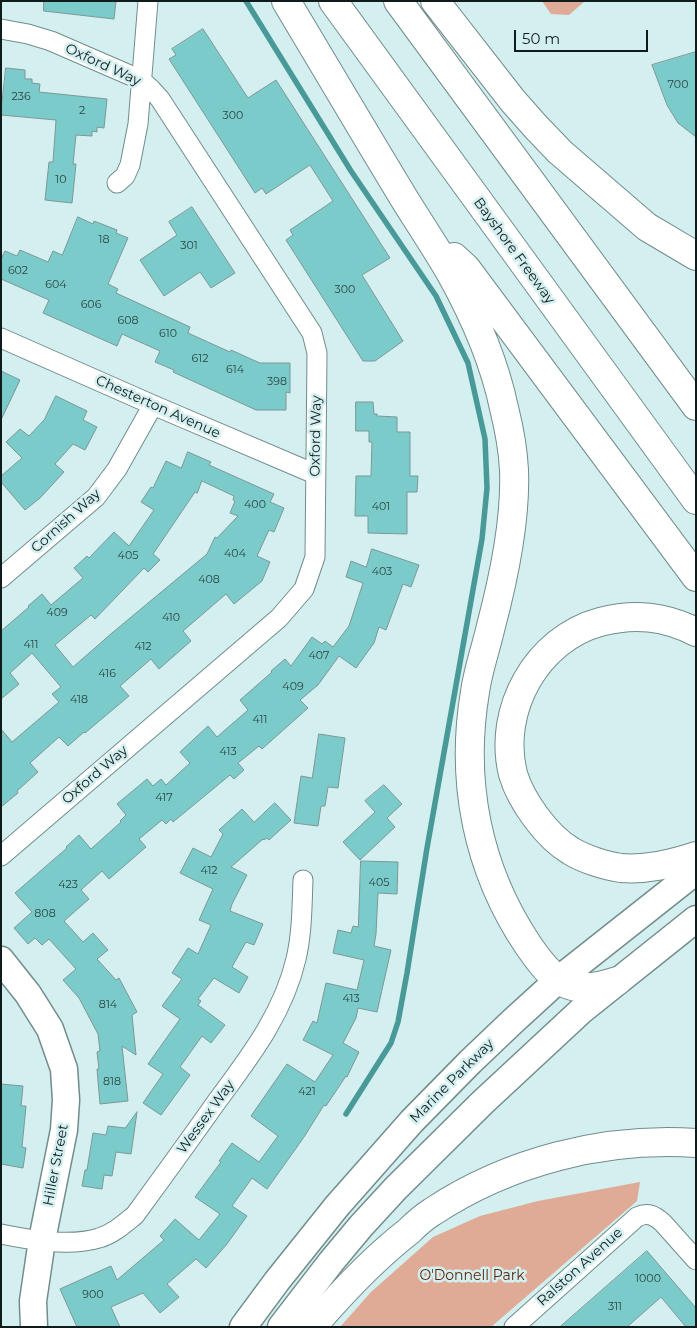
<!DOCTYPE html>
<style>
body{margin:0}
#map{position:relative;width:697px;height:1328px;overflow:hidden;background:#d3efef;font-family:Montserrat,sans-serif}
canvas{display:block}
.frame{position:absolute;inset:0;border:2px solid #101b1b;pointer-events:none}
.scale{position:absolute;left:514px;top:30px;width:134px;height:22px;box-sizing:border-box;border:2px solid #101b1b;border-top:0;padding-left:6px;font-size:15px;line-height:18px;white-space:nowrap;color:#101b1b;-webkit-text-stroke:4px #d3efef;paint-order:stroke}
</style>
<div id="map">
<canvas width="697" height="1328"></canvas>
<div class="frame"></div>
<div class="scale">50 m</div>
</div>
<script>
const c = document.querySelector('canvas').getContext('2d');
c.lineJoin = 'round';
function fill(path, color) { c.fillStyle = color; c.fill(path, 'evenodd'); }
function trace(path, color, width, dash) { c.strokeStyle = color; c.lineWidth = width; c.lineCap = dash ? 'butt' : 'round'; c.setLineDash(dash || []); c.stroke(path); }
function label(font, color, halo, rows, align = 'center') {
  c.font = font + ' Montserrat,sans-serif'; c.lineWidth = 5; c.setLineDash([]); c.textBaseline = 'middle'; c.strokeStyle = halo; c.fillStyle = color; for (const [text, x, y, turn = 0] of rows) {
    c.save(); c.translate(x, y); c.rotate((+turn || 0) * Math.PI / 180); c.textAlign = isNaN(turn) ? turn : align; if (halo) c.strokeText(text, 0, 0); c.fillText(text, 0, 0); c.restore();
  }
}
fill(new Path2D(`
 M542,1H585L569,15L551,14Z
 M640,1182L637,1201L491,1327H340L371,1292L433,1237L480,1216L538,1201Z`), '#dfab97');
trace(new Path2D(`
 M246,1L351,171L436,296L468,363L485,439L487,488L482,539L427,848L407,973L398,1022L391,1043L346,1114`), '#499999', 5.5);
const building = new Path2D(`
 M44,1H116L114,19L44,11Z
 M203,29L248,98L276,80L390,258L362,275L403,341L375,361H363L286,240L293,235L290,230L333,201L310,165L266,194L262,188L255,193L169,59L176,55L172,49Z
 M696,52V137L678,123L667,105L652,65Z
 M6,68L25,70V79H32V83L40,84L39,92L107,99L104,128L97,127V132L92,131V136L76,135L73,164H76L72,203L45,200L49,162H53L56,120L1,115Z
 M192,207L235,273L211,288L200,272L164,296L140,260L177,235L169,222Z
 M78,217L93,224L94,221L117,230L116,233L128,238L108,284L118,289L116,293L190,327L188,333L230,352L231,350L260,363H290V393L286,392V410H256L173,372L174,370L155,362L160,351L122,334L117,346L43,313L49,300L1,279V259L5,251L17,256L20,250L48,262L53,251L62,255Z
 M1,371L20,380L1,420Z
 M56,396L87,411L83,420L97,427L85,450L73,444L55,464L64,472L40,498L25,510L1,482V476L22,458L6,442L20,429L29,436L44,420Z
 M356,402H373L374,414H377V416L397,417V432H410V476H418L417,492H407V534L368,533V516H355L356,476H371L372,442H369V431H356Z
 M188,452L211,462L209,465L274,494L270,502L284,508L274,532L269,530L257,556L270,562L262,581L234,604L226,594L183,631L191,641L159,669L151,659L120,686L129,696L85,733L84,732L68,746L59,737L30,763L38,772L17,791L18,793L1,807V729L12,742L59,702L52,694L61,687L32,653L10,673L19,684L1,699V631L29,607L28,606L42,594L51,605L83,578L74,568L87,556L89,558L114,532L129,546L154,510L141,502L151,487L153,488L166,461L181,468ZM202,481L234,496L233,500L235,501L230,513L238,516L217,538L215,537L207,554L112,633L73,667L55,645L91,615L95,619L144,568L148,572L160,560L153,554L195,492L197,493Z
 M372,549L419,565L411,587L403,584L386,630L379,627L374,643L356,668L339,656L318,685L300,700L308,708L262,749L259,746L238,763L244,770L234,779L230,775L173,822L171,819L166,824L162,820L139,839L146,847L109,879L102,871L81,890L89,899L64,921L83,942L93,933L108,950L97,959L116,980L119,978L137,1012L132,1015L136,1055L122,1046L128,1101L100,1104L97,1069H99L97,1052L100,1051L98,1034L79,998L63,980L76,969L49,939L42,945L35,938L28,944L14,928L32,912L15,893L67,848L66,847L79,835L91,849L121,822L120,821L126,815L117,804L147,779L153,786L161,779L166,785L190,763L180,752L208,726L217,737L248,710L240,700L272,672L271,671L285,659L291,666L312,637L322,644L325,641L333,647L349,626L363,583L346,577L351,561L366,567Z
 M319,734L345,738L338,788L328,787L325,806H321L318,826L294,823L301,776L312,778Z
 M384,785L402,804L387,818L395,827L360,860L343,842L375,812L365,801Z
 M275,803L291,820L269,840L267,838L264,840L263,839L231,867L247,875L232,904L230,911L263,924L254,945L246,942L232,967L248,977L239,993L214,978L198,999L201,1001L198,1005L225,1025L211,1043L202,1036L180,1067L190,1075L161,1115L143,1103L163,1074L148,1064L180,1019L162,1006L182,979L172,973L188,948L198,954L211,925L199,920L213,889L180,873L193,848L211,857L223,834L219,830L242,809L254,822Z
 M361,861L398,862L397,894L378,893L376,934L374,946L391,950L377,1012L358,1008L356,1018L343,1043L359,1052L347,1077L346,1076L326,1106L324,1105L304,1137L267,1189L252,1178L232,1206L247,1216L227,1244L206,1268L196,1259L167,1284L179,1297L160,1313L143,1293L111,1307L120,1327H77L60,1289L111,1266L117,1280L164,1240L160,1236L175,1219L199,1240L220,1214L195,1197L221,1162L219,1161L232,1143L259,1162L278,1136L251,1116L287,1064L315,1082L333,1055L303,1040L313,1021L317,1023L326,983L357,990L364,960L333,953L338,930L351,933L353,926L358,927Z
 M1,1084L23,1086L21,1106H26L22,1147L26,1148L23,1168L1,1164Z
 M137,1112L131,1154L116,1152L112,1176L104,1175L102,1189L82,1186L85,1170H87L93,1133L106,1135L108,1126L125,1128Z
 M647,1251L696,1308V1327H686L661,1297L627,1327H560Z`);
fill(building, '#7bcbca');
trace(building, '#7d9797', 1);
const street = new Path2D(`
 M1,29L28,34L51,41L141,80L151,89L160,99L312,333L317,353L315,557L304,589L279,618L1,856
 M117,183L125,176L130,165L138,124L148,1
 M1,338L153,405L315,474
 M1,578L96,497L117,469L153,405
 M1,1234C30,1240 70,1247 99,1238C113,1234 124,1224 135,1215C162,1178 189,1141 215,1104C248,1059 283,1015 296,959C302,934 302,906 303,880
 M514,1327L637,1217C648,1212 654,1215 663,1223L696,1260`);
const secondary = new Path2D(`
 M1,960L28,994L50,1029L64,1069L66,1100L64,1130L42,1240L33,1301L34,1327
 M243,1327L277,1281L337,1206L412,1121L470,1062L512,1022L558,980L696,871
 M281,1327L331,1262L361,1226L396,1188L483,1102L582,1010L696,919`);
const highway = new Path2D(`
 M286,1C326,68 365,134 405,200C420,224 436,248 450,272C474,315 494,360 504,408C509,428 513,449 514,470C516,520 504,577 491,626C486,648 478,670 475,692C460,781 477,869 528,945C554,983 570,997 617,981
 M333,1L696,500
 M398,1L696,406
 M435,1L513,101L536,127L560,152L647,227L696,256
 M454,257L466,268L696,577
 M696,632C664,616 635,613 600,622C537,639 497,710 513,774C521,801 547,837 571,851C584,859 606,866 621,868C647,870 671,864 696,856
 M312,1327C342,1292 373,1259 409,1231C416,1224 424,1217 432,1212C509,1161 604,1137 696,1143`);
trace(street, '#728c8c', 21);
trace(secondary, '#728c8c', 29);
trace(highway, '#728c8c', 30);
trace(street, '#fff', 19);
trace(secondary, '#fff', 26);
trace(highway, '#fff', 28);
label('11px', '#2b4747', null, [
 ["700",678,85],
 ["236",21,97],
 ["2",82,111],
 ["300",233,116],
 ["10",61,180],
 ["18",104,240],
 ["301",189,246],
 ["602",18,271],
 ["604",56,285],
 ["300",345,290],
 ["606",91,305],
 ["608",128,321],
 ["610",168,334],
 ["612",200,359],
 ["614",235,370],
 ["398",277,382],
 ["400",255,505],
 ["401",381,507],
 ["404",235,554],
 ["405",128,556],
 ["403",382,572],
 ["408",209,580],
 ["409",57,613],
 ["410",171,618],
 ["411",31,645],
 ["412",143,647],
 ["407",319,656],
 ["416",107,674],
 ["409",293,687],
 ["418",79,700],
 ["411",260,720],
 ["413",228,752],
 ["417",164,798],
 ["412",209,871],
 ["405",379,883],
 ["423",68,885],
 ["808",45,914],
 ["413",351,999],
 ["814",108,1005],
 ["818",112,1082],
 ["421",307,1092],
 ["1000",648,1279],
 ["900",93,1295],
 ["311",615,1307]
]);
label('14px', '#101b1b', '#d3efef', [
 ["Oxford Way",103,65,25],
 ["Bayshore Freeway",514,251,54],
 ["Chesterton Avenue",158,407,24],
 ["Oxford Way",316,436,-89],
 ["Cornish Way",66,521,-42],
 ["Oxford Way",95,775,-41],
 ["Marine Parkway",452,1081,-45],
 ["Wessex Way",206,1117,-54],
 ["Hiller Street",56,1165,-79],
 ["Ralston Avenue",580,1267,-42]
]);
label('14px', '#5d2710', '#d3efef', [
 ["O'Donnell Park",472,1276]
]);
</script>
